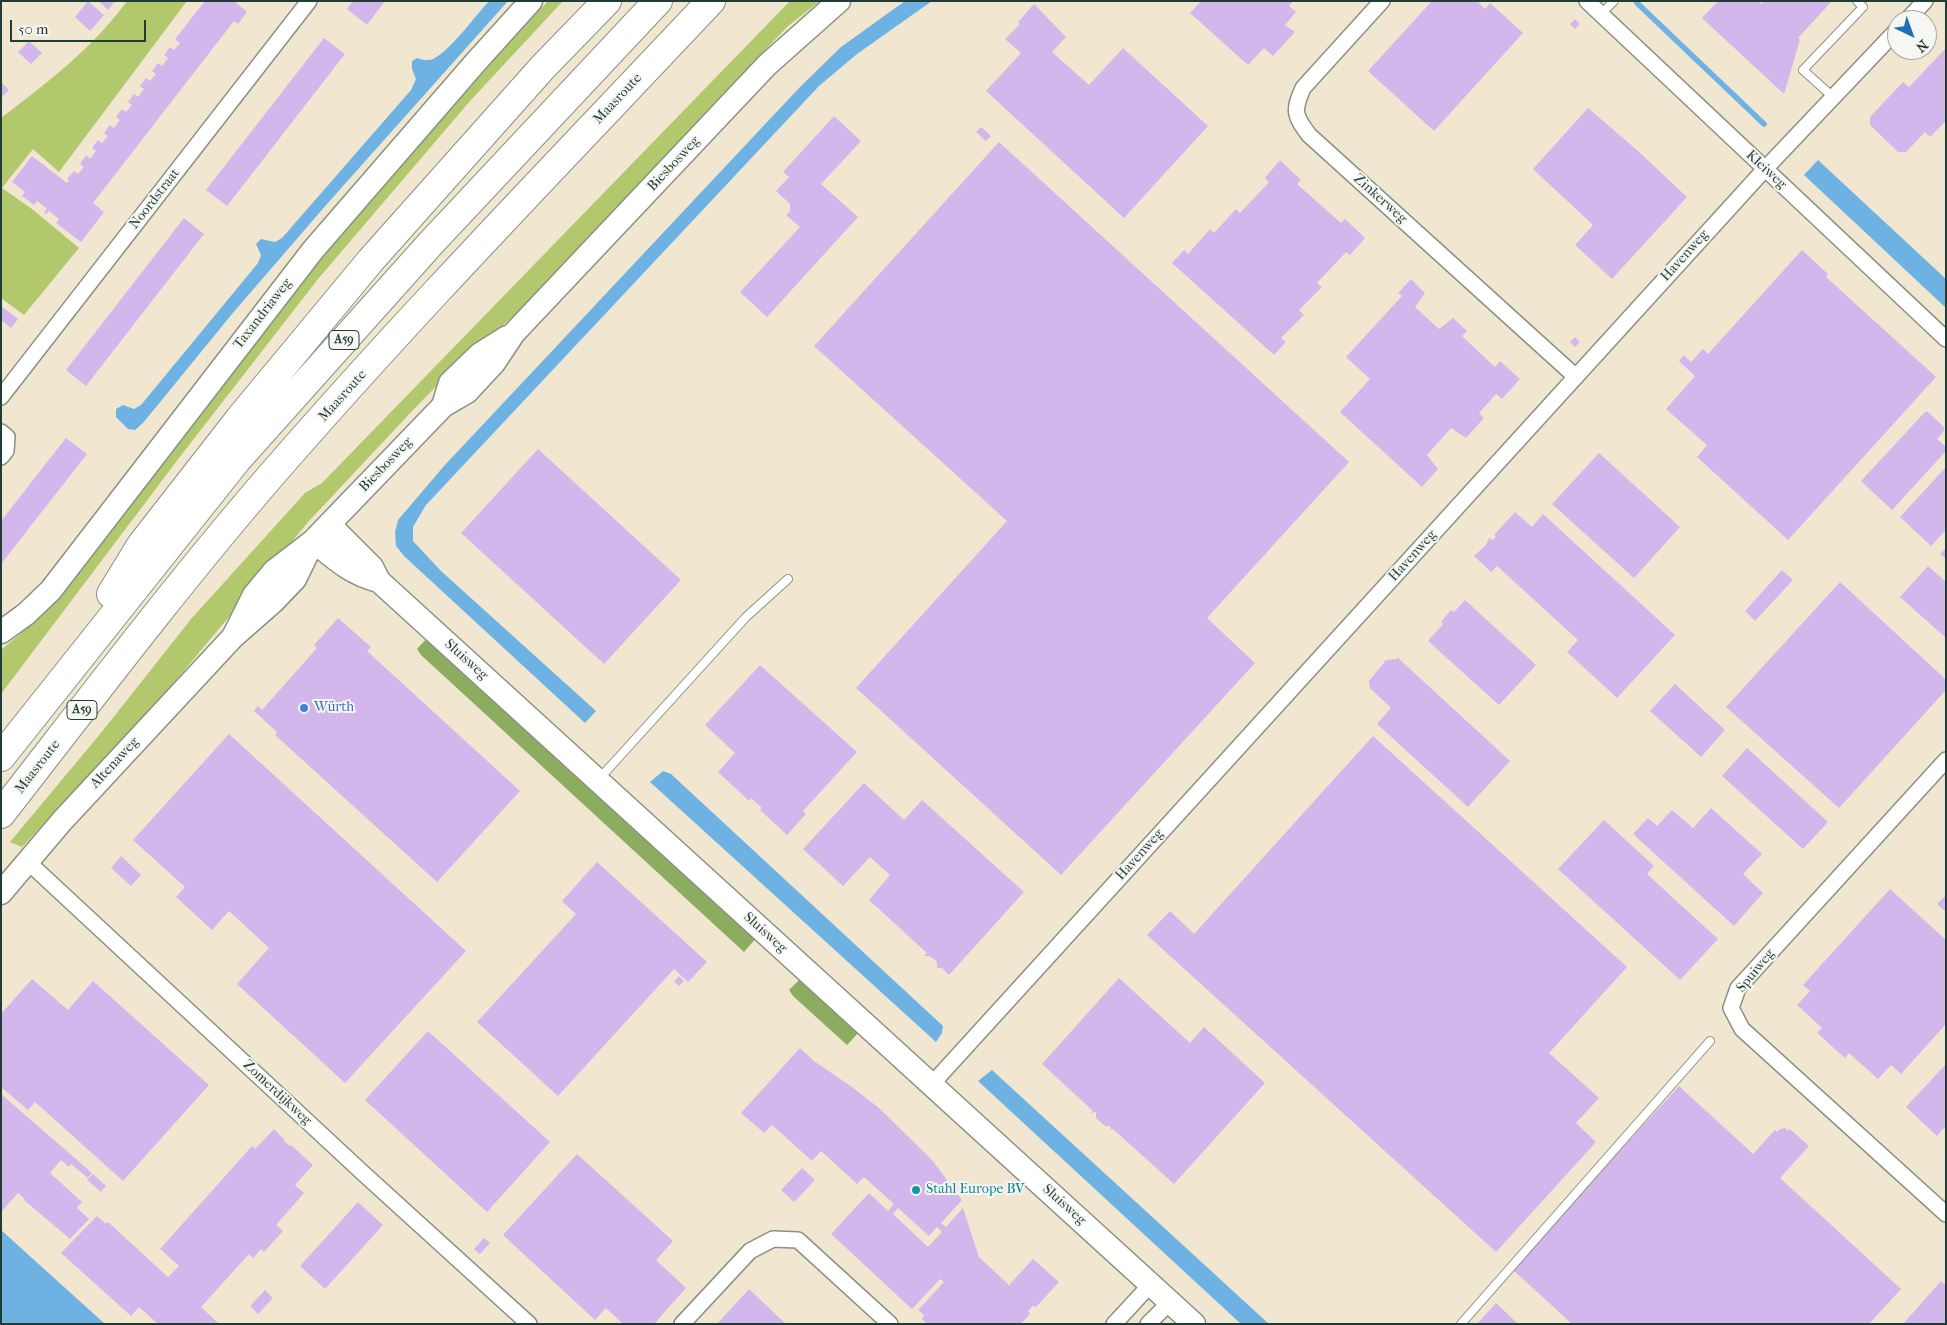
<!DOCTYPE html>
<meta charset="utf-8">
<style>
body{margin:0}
#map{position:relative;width:1947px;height:1325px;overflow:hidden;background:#f1e7d1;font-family:"IM FELL French Canon",serif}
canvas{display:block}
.frame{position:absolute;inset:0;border:2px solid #1f3d34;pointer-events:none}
.north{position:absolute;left:1887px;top:10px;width:50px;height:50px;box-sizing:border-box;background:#f6f6f2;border:1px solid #a0aca6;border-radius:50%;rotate:138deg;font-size:14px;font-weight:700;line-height:20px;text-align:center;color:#1f3d34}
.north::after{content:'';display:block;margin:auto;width:18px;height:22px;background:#1f6fb2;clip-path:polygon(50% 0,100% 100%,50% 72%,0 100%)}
.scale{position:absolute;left:10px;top:20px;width:136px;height:22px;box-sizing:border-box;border:2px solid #1f3d34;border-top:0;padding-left:6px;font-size:15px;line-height:18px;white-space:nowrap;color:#1f3d34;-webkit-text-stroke:4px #f6f6f2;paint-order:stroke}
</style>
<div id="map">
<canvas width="1947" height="1325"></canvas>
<div class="frame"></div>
<div class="north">N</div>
<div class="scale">50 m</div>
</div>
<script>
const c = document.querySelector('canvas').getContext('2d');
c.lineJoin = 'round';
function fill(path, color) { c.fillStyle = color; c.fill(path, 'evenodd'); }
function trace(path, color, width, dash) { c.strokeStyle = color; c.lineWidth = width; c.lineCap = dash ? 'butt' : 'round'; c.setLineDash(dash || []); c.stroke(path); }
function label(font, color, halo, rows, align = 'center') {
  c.font = font + ' "IM FELL French Canon",serif'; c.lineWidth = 4; c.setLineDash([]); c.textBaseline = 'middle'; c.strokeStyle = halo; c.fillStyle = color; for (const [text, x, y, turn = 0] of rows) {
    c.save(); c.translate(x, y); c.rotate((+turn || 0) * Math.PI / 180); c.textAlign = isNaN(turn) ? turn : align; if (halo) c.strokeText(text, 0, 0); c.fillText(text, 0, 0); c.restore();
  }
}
fill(new Path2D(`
 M127,1H187L59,172L33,149L2,188L32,209L79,248L24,315L1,298V118C47,83 93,48 127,1Z
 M548,1H563L470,101L318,279L179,458L1,694V650L26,629L62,592L326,251L416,146Z
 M790,1H820L788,26L707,111L535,297L453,369L414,409L309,521L167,691L22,847L10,842L105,728L191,619L305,493L322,483Z`), '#b1c86d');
fill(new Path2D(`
 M428,637L757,937L744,952L421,655L417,649Z
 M801,978L860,1031L847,1045L793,996L789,990Z`), '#8cac60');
fill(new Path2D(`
 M489,1H508L327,204L232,314L143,423L135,430L128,429L116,417V409L123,405L134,409L141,405L258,263L261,255L256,244L261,239L275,242L282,238L411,90L416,79L412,69V61L417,58C422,60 428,61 433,59C449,52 476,15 489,1Z
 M905,1H932L857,54L819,86L426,505L413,527V541L441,571L596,711L585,723L404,556L396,546L395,532L398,520L444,466L800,87L841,47Z
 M1818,160L1946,279V308L1804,175Z
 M663,771L671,774L943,1026L942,1033L936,1042L650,782Z
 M992,1070L1269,1324H1241L978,1081Z
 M1,1230L105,1324H1Z`), '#6eb2e3');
trace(new Path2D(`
 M1637,3L1764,124`), '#6eb2e3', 5.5);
fill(new Path2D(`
 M88,1L104,15L90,31L75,17Z
 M98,1H115L108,10Z
 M205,1H234L247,12L238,24L234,21L93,203L104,212L81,242L56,223L59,219L49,211L46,214L44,213L47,209L37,201L34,205L22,196L25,192L12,182L32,156L67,183L69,180L67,179L74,171L78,174L84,167L80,164L86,155L90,159L96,151L92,148L98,140L102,143L108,136L104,133L110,125L114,128L120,120L116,117L122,109L126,112L132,105L128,102L134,94L138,97L144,89L140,86L146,78L150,81L156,74L152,71L158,63L162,66L168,58L164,55L170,47L174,50L180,43L175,39Z
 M353,1H385L367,25L347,9Z
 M1201,1H1293L1289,6L1296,12L1285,25L1295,32L1273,56L1264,48L1248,65L1190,13Z
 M1432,1H1477L1485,9L1490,3L1523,33L1434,131L1368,71Z
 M1718,1H1759L1761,4L1764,1H1832L1798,38L1800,40L1784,94L1702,18Z
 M1034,4L1066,37L1052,52L1089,85L1123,48L1208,126L1124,218L986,91L1021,53L1005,39L1020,24L1018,22Z
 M1575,19L1580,24L1575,29L1570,24Z
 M324,38L345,54L227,206L206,190Z
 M29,41L42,53L31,64L18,52Z
 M1946,48V121L1930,137L1925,132L1906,152H1898L1870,125V117L1903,82L1909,87Z
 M1,82L9,90L1,98Z
 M1588,108L1638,151L1687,197L1612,279L1575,245L1593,225L1533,169Z
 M834,116L861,141L821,184L858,217L767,317L740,292L800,227L786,215L790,211V204L776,191L789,177L783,172Z
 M981,127L991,136L986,141L976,132Z
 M999,142L1349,462L1207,618L1255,663L1061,875L856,688L1007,521L814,346Z
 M1280,160L1301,180L1297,184L1341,223L1345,219L1365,238L1350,255L1346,252L1317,283L1322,287L1299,310L1304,315L1281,338L1286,342L1274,355L1172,263L1184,250L1188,254L1210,229L1214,233L1236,209L1240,213L1269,182L1265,178Z
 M184,218L204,234L86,386L66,370Z
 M1802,250L1828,274L1826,277L1936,377L1788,540L1697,457L1707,445L1666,409L1695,376L1679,361L1684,355L1691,362L1703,349L1708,354Z
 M1411,279L1425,293L1415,307L1439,329L1453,318L1467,331L1462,336L1495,367L1500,361L1520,379L1502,399L1496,394L1479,413L1484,418L1466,438L1451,428L1427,455L1438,469L1422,487L1340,412L1370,379L1346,357L1402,296L1398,293Z
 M1,306L18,319L11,328L1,320Z
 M1575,337L1580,342L1575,347L1570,342Z
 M1925,412H1928L1944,427V431L1937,439L1946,447V451L1892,510L1861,481Z
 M66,438L87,454L1,564V521Z
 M538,449L681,580L604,664L461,533Z
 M1599,453L1680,527L1634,578L1552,504Z
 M1946,467V530L1931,546L1900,517Z
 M1515,512L1532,527L1543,514L1675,635L1617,698L1567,652L1578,640L1497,566L1491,572L1474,556L1486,545L1489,538L1493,540L1496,536L1494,535Z
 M1946,548V559L1940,554Z
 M1928,566L1946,582V638L1900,597Z
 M1782,570L1793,580L1755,621L1745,611Z
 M1840,582L1940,674L1946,680V690L1839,808L1726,707Z
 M1465,600L1536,665L1499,705L1428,641L1443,624L1441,622L1451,610L1454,612Z
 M338,618L371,647L367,651L520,791L437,882L275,735L277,732L254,711L258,706L262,710L317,648L314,645Z
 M1397,657L1510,761L1468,807L1377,724L1391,708L1370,688L1369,681L1386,660L1397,659Z
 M760,665L857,752L803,811L806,814L787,835L760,810L762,808L751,798L749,801L718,772L735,753L705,725Z
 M1675,684L1725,730L1701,757L1650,711Z
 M229,734L466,951L345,1083L237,984L269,948L229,911L212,930L176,897L185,887L133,840Z
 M1373,736L1627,967L1549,1053L1599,1098L1576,1123L1596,1142L1496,1252L1147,935L1170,911L1194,934Z
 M1747,748L1828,822L1803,849L1722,776Z
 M864,783L904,820L922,800L1024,892L949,975L942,968H937V962L930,956H924L927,953L869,900L890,875L870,857L843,886L803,849Z
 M1711,808L1762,854L1743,874L1763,893L1734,926L1633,834L1648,818L1657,826L1672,810L1693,828Z
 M1604,820L1654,866L1647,874L1718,939L1680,980L1558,869Z
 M121,856L141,875L131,886L111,868Z
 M597,862L707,962L688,982L674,969L558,1096L477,1022L576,914L562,901Z
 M1890,889L1946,940V1024L1901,1074L1891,1065L1878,1079L1849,1053L1845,1058L1817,1033L1822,1028L1797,1005L1810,991L1803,985Z
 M1946,895V912L1937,904Z
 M679,976L684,981L679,986L674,981Z
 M1119,978L1190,1043L1204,1027L1265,1083L1174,1184L1113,1129L1111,1130L1110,1126H1105L1096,1118V1112L1090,1113L1093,1111L1042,1064Z
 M32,979L68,1010L93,981L209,1085L123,1181L35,1102L28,1110L1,1087V1014Z
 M428,1031L550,1142L487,1212L365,1100Z
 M800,1048L814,1061L852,1087L879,1108L932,1160L962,1200L941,1223L946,1227L963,1208L979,1257L1010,1286V1284L1033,1259L1059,1282L1036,1307L1033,1306L1028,1311L1030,1314L1021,1324H927L922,1319L924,1315L918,1310L944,1282L940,1279L912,1309L831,1234L869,1193L888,1211L894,1204L864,1177L857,1184L821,1151L812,1161L772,1125L764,1133L741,1113ZM898,1208L929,1236L937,1227L942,1232L928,1247L893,1214Z
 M1946,1064V1126L1937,1136L1906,1107Z
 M1679,1086L1753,1154L1775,1130L1777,1132L1780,1129L1785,1128L1788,1131L1790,1129L1809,1146L1780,1178L1901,1289L1869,1324H1572L1512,1269Z
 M1,1094L92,1173L88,1178L71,1164L69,1167L61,1160L50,1173L82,1202L77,1208L89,1219L70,1239L24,1200L25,1199L18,1193L1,1212Z
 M274,1129L284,1139L283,1140L290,1146L291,1145L313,1165L295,1185L304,1193L276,1225L283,1231L264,1252L261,1249L253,1258L249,1254L201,1307L219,1324H158L139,1307L131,1316L61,1253L97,1216L106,1224L108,1222L168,1277L179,1266L160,1249L252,1146L255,1149Z
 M577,1154L673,1241L656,1260L686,1288L654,1324H623L606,1308L595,1320L503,1235Z
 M802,1168L815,1180L794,1202L781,1190Z
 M93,1174L106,1186L101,1192L87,1180Z
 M358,1202L383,1225L325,1289L300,1266Z
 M484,1238L490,1243L480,1254L474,1249Z
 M1941,1281L1946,1285V1324H1903Z
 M749,1289L786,1324H717Z
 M265,1290L273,1298L258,1314L250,1306Z
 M1496,1303L1518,1324H1477Z`), '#d3b6ec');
const lane = new Path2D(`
 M1601,14L1614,1
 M1833,97L1803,70L1863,7L1857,1
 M599,779L746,617L788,579
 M1461,1324L1710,1041`);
const street = new Path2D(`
 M1382,1L1303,88C1293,111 1294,115 1309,135L1576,377
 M1587,1L1946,339
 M1907,20L1925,1
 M1,397L309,1
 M1,432L7,437L6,451L1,457
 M1946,760L1738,988L1731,1008L1742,1029L1946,1214
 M27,861L364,1174L529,1324
 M932,1084L1765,169L1897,30
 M682,1324L750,1251L773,1239L798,1240L890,1324
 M1114,1324L1151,1284
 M1148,1324L1170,1302`);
const secondary = new Path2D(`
 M443,406L450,383L480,354L507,337
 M329,524L372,567L379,581L1194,1324
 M313,541C335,559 351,574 379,581
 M1,632L26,614L51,590L313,250L475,63L531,1
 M233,637L254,595L274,571L313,541L443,406L467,392L494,363L514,333L767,65L839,1
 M1,893L62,821L233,637L274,601L295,579L312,544`);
const highway = new Path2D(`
 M111,594L141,545L240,418L371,260L543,67L607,1
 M1,757L237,460L431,243L658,1
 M1,814C89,701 175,587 268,479C410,315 562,159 711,1`);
trace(lane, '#889282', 10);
trace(street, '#889282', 18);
trace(secondary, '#889282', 25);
trace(highway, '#889282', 30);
trace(lane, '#fff', 8);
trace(street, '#fff', 15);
trace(secondary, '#fff', 22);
trace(highway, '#fff', 28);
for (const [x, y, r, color] of [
 [304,708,5,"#3f7fe0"],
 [916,1190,5,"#0f9aa8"]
]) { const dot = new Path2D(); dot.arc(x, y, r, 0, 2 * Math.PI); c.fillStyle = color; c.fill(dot); trace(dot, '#f6f6f2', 2); }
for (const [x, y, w] of [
 [344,340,30],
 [82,710,30]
]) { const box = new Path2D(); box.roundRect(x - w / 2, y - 9.5, w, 19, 4); c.fillStyle = '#f6f6f2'; c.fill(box); trace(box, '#1f3d34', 1); }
label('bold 12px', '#1f3d34', null, [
 ["A59",344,340],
 ["A59",82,710]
]);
label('14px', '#1f3d34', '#f6f6f2', [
 ["Maasroute",618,99,-47],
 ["Biesbosweg",674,164,-47],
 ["Kleiweg",1766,170,43],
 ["Noordstraat",155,199,-52],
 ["Zinkerweg",1380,199,42],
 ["Havenweg",1685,256,-48],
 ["Taxandriaweg",263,314,-52],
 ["Maasroute",343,396,-48],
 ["Biesbosweg",386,465,-46],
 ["Havenweg",1413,556,-48],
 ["Sluisweg",466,660,42],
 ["Altenaweg",115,763,-47],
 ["Maasroute",38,767,-52],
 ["Havenweg",1140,855,-48],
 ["Sluisweg",765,933,42],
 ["Spuiweg",1756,971,-51],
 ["Zomerdijkweg",277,1093,43],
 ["Sluisweg",1064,1205,42]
]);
label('14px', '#366cbe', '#f6f6f2', [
 ["Würth",314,708]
], 'left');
label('14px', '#0d838f', '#f6f6f2', [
 ["Stahl Europe BV",926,1190]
], 'left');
</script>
